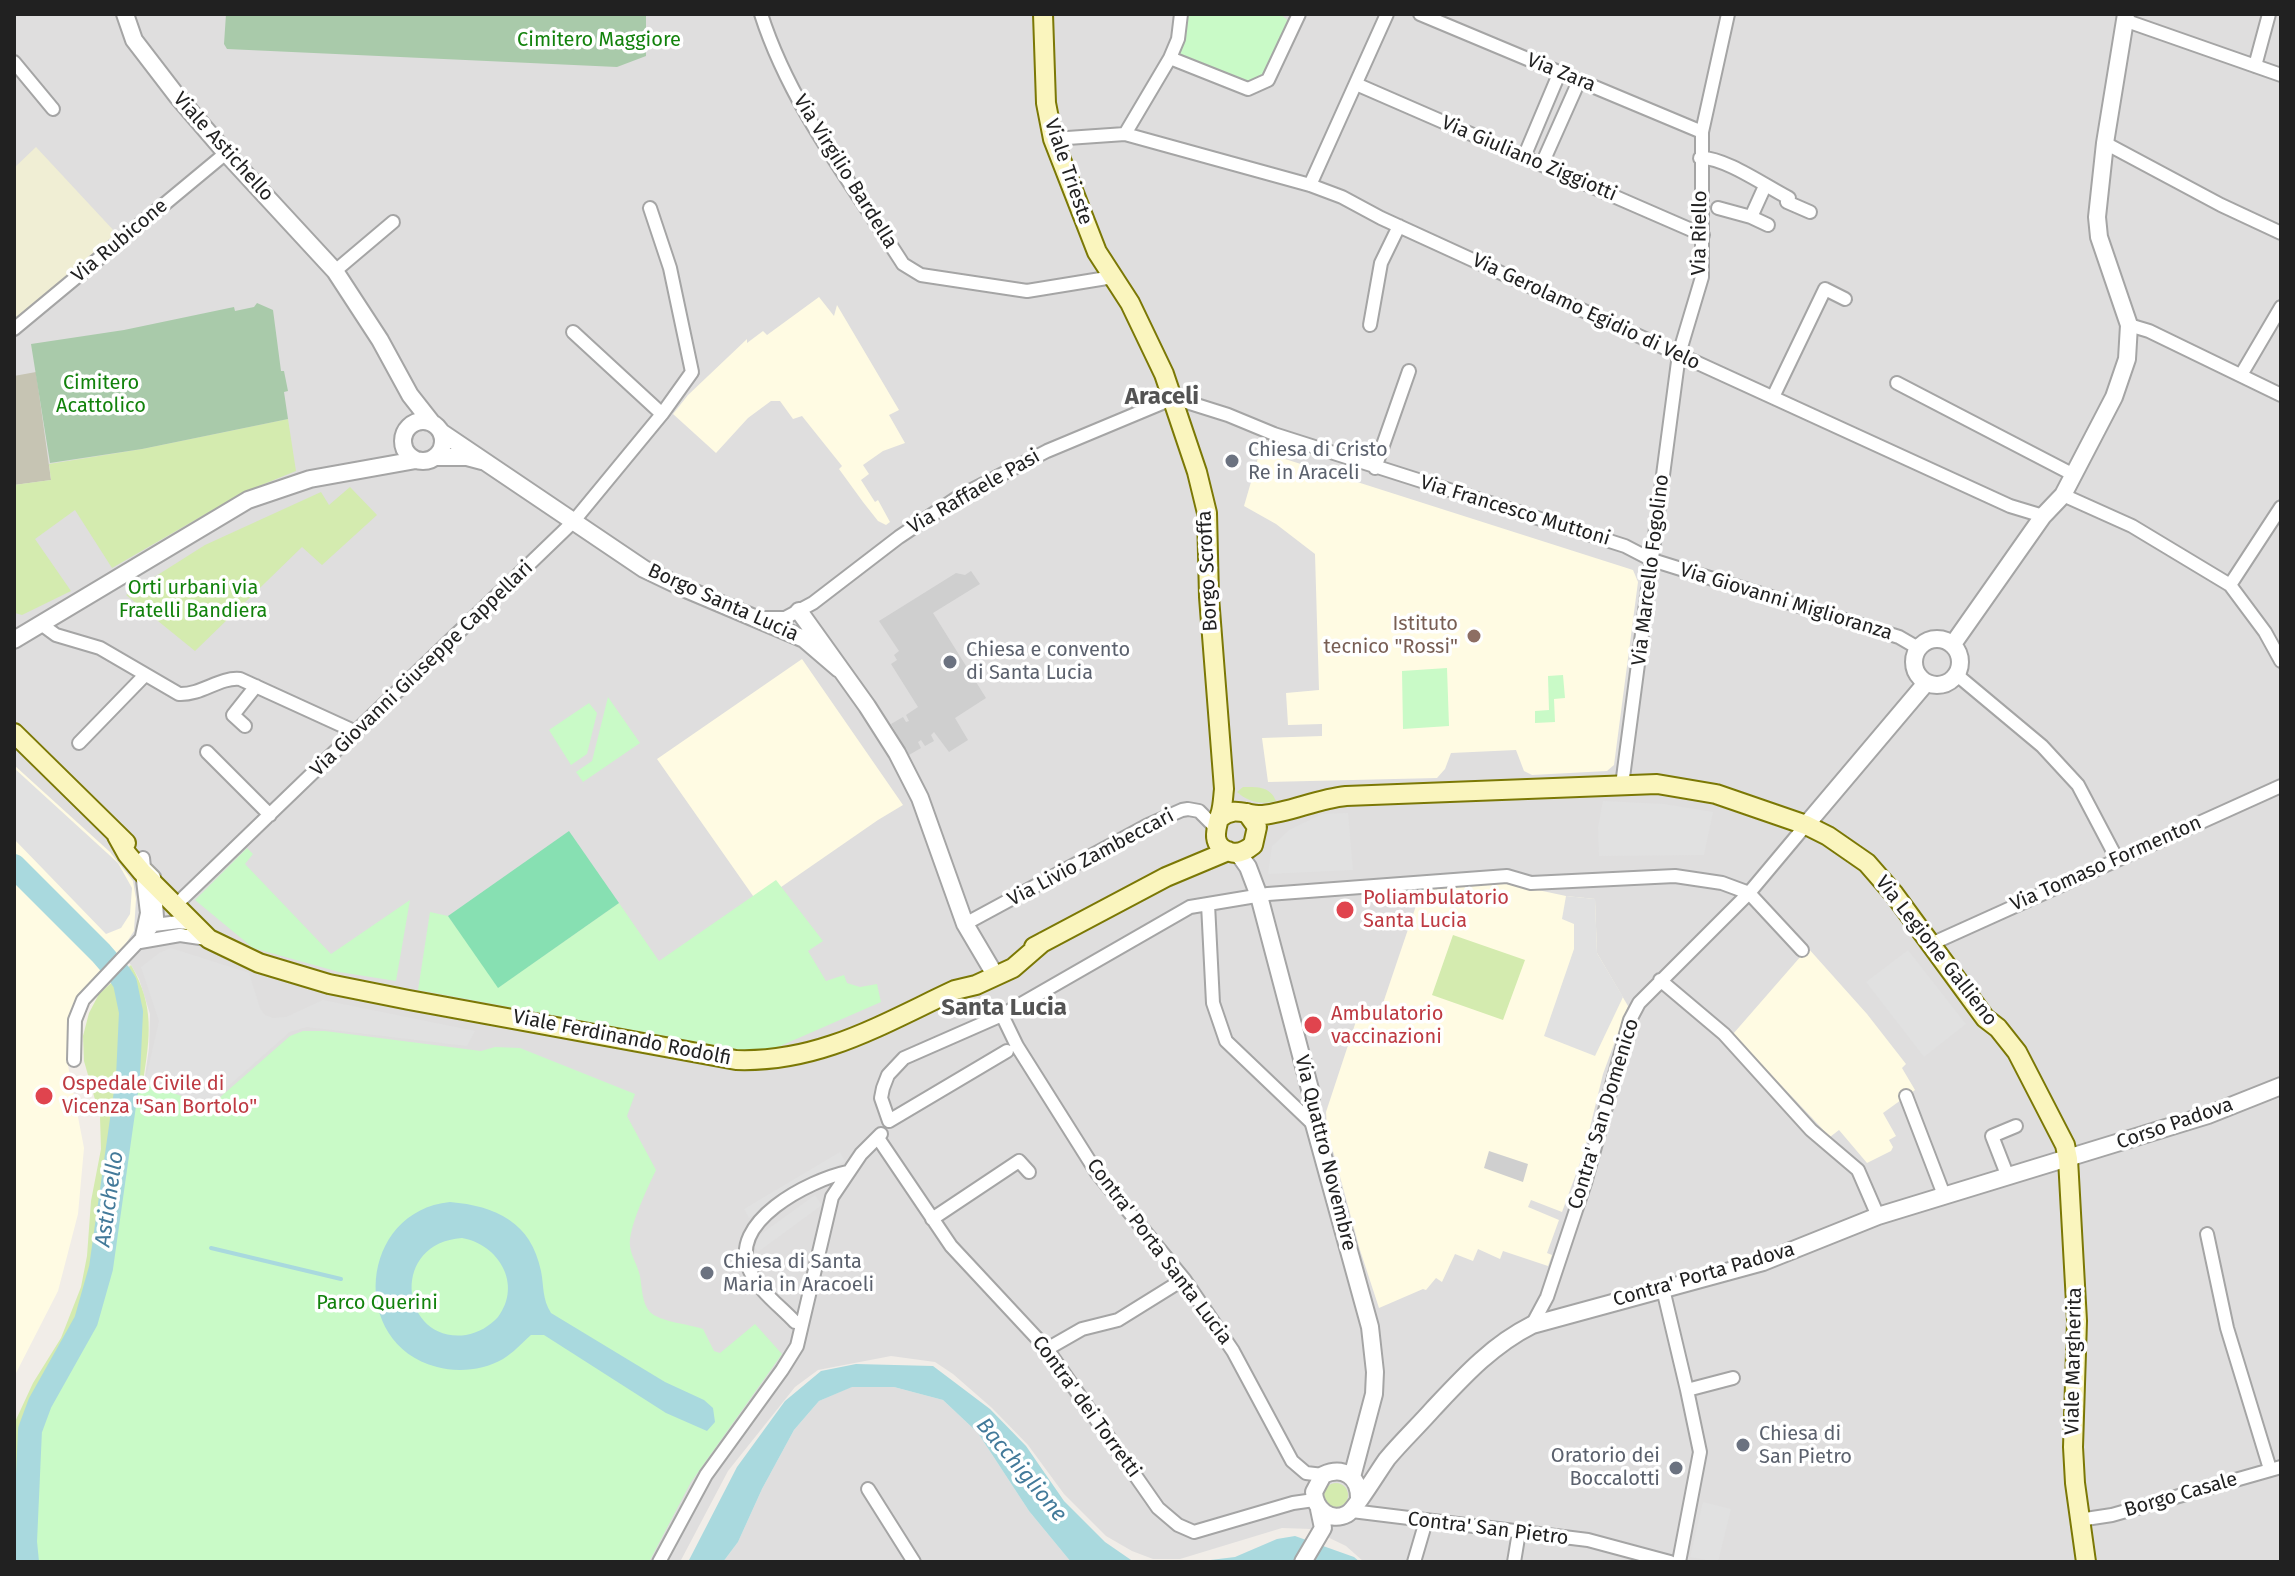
<!DOCTYPE html>
<style>
body{margin:0}
#map{position:relative;width:2295px;height:1576px;overflow:hidden;background:#f1ede8;font-family:"Fira Sans",sans-serif}
canvas{display:block}
.frame{position:absolute;inset:0;border:16px solid #212121;pointer-events:none}
</style>
<div id="map">
<canvas width="2295" height="1576"></canvas>
<div class="frame"></div>
</div>
<script>
const c = document.querySelector('canvas').getContext('2d');
c.lineJoin = 'round';
function fill(path, color) { c.fillStyle = color; c.fill(path, 'evenodd'); }
function trace(path, color, width, dash) { c.strokeStyle = color; c.lineWidth = width; c.lineCap = dash ? 'butt' : 'round'; c.setLineDash(dash || []); c.stroke(path); }
function label(font, color, halo, rows, align = 'center') {
  c.font = font + ' "Fira Sans",sans-serif'; c.lineWidth = 7; c.setLineDash([]); c.textBaseline = 'middle'; c.strokeStyle = halo; c.fillStyle = color; for (const [text, x, y, turn = 0] of rows) {
    c.save(); c.translate(x, y); c.rotate((+turn || 0) * Math.PI / 180); c.textAlign = isNaN(turn) ? turn : align; if (halo) c.strokeText(text, 0, 0); c.fillText(text, 0, 0); c.restore();
  }
}
fill(new Path2D(`
 M14,14H2281V1562H1364L1346,1546L1311,1529L1282,1528L1180,1559H1153L1132,1551L1106,1536L1064,1494L1028,1445L992,1408L953,1374L935,1362L891,1356L818,1370L795,1387L728,1471L680,1562H42L116,1279L149,1048L150,1014L139,979L131,965L14,847Z
 M851,1387H894L943,1400L978,1433L1029,1511L1071,1562H723L738,1542L762,1489L794,1430L819,1401Z`), '#dfdede');
fill(new Path2D(`
 M819,297L834,316L837,305L899,410L889,415L905,443L883,451L863,465L869,474L861,480L875,502L878,500L890,522L886,525L878,521L863,502L839,469L842,466L802,416L793,419L780,401H771L748,418L716,453L673,414L688,395L747,339V343L763,331L767,335Z
 M1260,451L1633,570L1638,582L1614,765L1607,771L1532,775L1524,771L1516,750L1451,753L1445,769L1437,778L1268,782L1262,738L1322,736V724L1288,725L1286,693L1319,690L1315,554L1276,524L1244,506Z
 M802,659L903,805L878,820L758,903L657,759Z
 M14,765L110,852L133,881L136,899L134,931L119,954L78,995L68,1024L67,1060L84,1148L78,1214L58,1291L14,1377Z
 M1473,883H1505L1566,896L1595,899L1597,953L1628,1006L1603,1074L1584,1152L1562,1212L1531,1200L1528,1207L1559,1220L1547,1253L1552,1255L1548,1266L1503,1251L1500,1259L1478,1249L1473,1261L1455,1254L1442,1282L1436,1278L1426,1290L1423,1289L1379,1308L1360,1250L1327,1129L1326,1112L1360,1009L1379,1015L1422,888Z
 M1808,948L1867,1014L1906,1064L1902,1068L1915,1090L1883,1113L1896,1136L1889,1140L1893,1147L1891,1151L1867,1163L1839,1130L1830,1137L1733,1034Z`), '#fffbe3');
fill(new Path2D(`
 M971,571L980,584L933,613L986,698L955,718L968,740L949,752L934,732L931,735L934,741L925,746L921,740L918,742L921,748L909,755L891,724L903,717L906,722L909,721L906,715L918,707L891,664L897,660L894,655L899,651L879,621L956,573L965,575Z
 M1489,1151L1528,1164L1523,1182L1484,1168Z`), '#cfcfcf');
fill(new Path2D(`
 M36,372L51,480L14,485V376Z`), '#c6c4b3');
fill(new Path2D(`
 M36,147L116,233L14,325V168Z`), '#f0eed4');
fill(new Path2D(`
 M288,419L296,471L242,493L112,568L75,510L35,539L71,591L22,615L15,613L14,485L51,480L49,464L142,449Z
 M350,487L377,515L322,565L302,547L195,651L126,595L205,545L321,492L329,505Z
 M1243,787C1257,787 1270,786 1276,801C1262,805 1248,802 1237,792Z
 M1453,935L1525,960L1503,1020L1432,995Z
 M131,965C155,1007 150,1036 143,1082L128,1078L101,1268L86,1321L40,1403L30,1430L25,1542L27,1562H14V1424L33,1383L61,1338L81,1287L87,1256L91,1201L101,1149L100,1117L84,1061L83,1036L89,1013L99,994Z
 M1324 1495a12 12 0 1 1 24 0a12 12 0 1 1-24 0Z`), '#d4ebaf');
fill(new Path2D(`
 M226,14H646V56L617,67L227,49L224,44Z
 M257,303L273,310L281,371H284L288,391L284,392L288,419L142,449L50,463L31,344L124,330L234,307L235,311L254,307Z`), '#a9caaa');
fill(new Path2D(`
 M1181,14H1280L1295,26L1268,80L1248,89L1170,58Z
 M1447,668L1449,726L1403,729L1402,671Z
 M1563,675L1565,698L1554,699L1555,722L1535,723V711L1549,710L1548,676Z
 M608,697L640,743L583,782L576,772L592,761Z
 M589,703L597,713L587,754L571,765L549,730Z
 M247,848L253,854L245,864L331,954L410,900L396,981L339,972L253,948L195,900Z
 M776,880L823,941L808,951L826,981L844,975L847,983L860,987L877,984L881,1002L762,1054L418,990L430,912L448,916L499,987L619,903L659,961Z
 M303,1031H325L481,1051L495,1047L520,1048L635,1094L627,1116L656,1170C648,1187 628,1228 630,1246C631,1256 638,1266 640,1276C642,1287 642,1304 650,1312C660,1322 689,1324 703,1329L714,1351L720,1353L755,1324L782,1354L691,1482L649,1562H27L25,1542L30,1430L40,1403L86,1321L101,1268L128,1077L210,1106L290,1036Z`), '#c9fac7');
fill(new Path2D(`
 M569,831L619,903L498,988L448,916Z`), '#87e0b2');
fill(new Path2D(`
 M14,768L118,863L132,888L130,914L121,928L106,934L14,839Z
 M1603,801L1664,804L1713,812L1704,855L1599,856L1598,827Z
 M1348,813L1353,870L1268,874L1272,846L1289,830L1322,814Z
 M1566,896L1595,899L1597,953L1623,997L1595,1056L1544,1036L1574,949V924L1562,919Z
 M171,948L249,973L260,1008L265,1015L273,1018L286,1017L323,1000L475,1031L467,1046L307,1027L290,1032L208,1104L145,1082L159,1021L141,967L159,953Z
 M1908,950L1966,1024L1924,1057L1866,982Z
 M840,1152L845,1161L749,1218L744,1209Z
 M815,1195L822,1205L758,1252L750,1242Z
 M1703,1502L1731,1509L1718,1562L1690,1557Z`), '#e1e1e1');
fill(new Path2D(`
 M450,1202C496,1206 531,1222 541,1271C544,1286 542,1299 551,1313L665,1382L704,1400L713,1408L715,1422L707,1431L666,1413L544,1335H531C522,1343 513,1353 503,1359C484,1370 458,1373 437,1367C348,1344 359,1211 450,1202ZM462,1238C498,1244 523,1284 498,1317C490,1326 478,1333 466,1335C401,1344 388,1243 462,1238Z
 M856,1364L933,1366L990,1409L1026,1446L1064,1501L1105,1542L1134,1562H1071L1029,1511L978,1433L943,1400L894,1387H852L819,1401L794,1430L762,1489L738,1542L723,1562H688L737,1467L785,1401L821,1371Z
 M1295,1536L1354,1557L1360,1562H1194L1235,1557L1277,1539Z`), '#a9d9de');
trace(new Path2D(`
 M211,1248L341,1279`), '#a9d9de', 4);
trace(new Path2D(`
 M14,866L101,953L120,975L125,983L131,1012L128,1077L101,1268L86,1321L40,1403L30,1430L25,1542L27,1562`), '#a9d9de', 24);
const minor = new Path2D(`
 M761,14C790,105 852,184 903,264L921,275L1027,291L1113,277
 M1420,14L1702,132
 M2124,20L2281,75
 M1170,58L1248,89L1268,80L1299,14
 M14,62L53,109
 M2255,66L2269,14
 M1356,84L1703,235
 M1125,134L1170,58L1178,39L1181,14
 M1053,139L1125,134L1310,185L1342,197L1381,218L2010,506L2043,516
 M2105,143L2221,205L2281,233
 M1524,157L1559,74
 M1700,158C1723,156 1767,187 1789,198L1787,202L1810,212
 M1542,164L1579,81
 M1310,185L1387,14
 M1718,208L1751,217L1768,225
 M1751,217L1765,186
 M335,271L393,222
 M1370,325L1381,263L1399,226
 M2129,325L2149,331L2281,395
 M14,329L226,153
 M573,332L662,414
 M2241,375L2281,307
 M1897,383L2074,475
 M1773,397L1825,289L1845,299
 M1375,468L1409,371
 M2063,495L2132,526L2230,585L2265,632L2281,661
 M2230,585L2281,507
 M761,618H785L813,603L899,537L960,496L1047,451L1174,398L1228,415L1274,434L1625,546L1652,560L1899,637L1918,648
 M41,624L56,635L100,648L179,694C202,695 219,677 240,679L356,732
 M1957,675L2042,746L2078,785L2117,859
 M245,726L233,715L256,686
 M79,743L145,675
 M207,752L270,815
 M1622,785L1679,354L1702,277V132L1728,14
 M183,898L573,522L662,414L692,372L670,268L650,208
 M1208,904L1213,1003L1226,1041L1314,1125
 M965,924L1148,825L1182,810L1188,809L1199,811L1215,827
 M154,925L179,922L195,924
 M142,936L147,913L142,872
 M140,942L180,935L207,939
 M1931,944L2281,786
 M1660,980L1724,1034L1811,1130L1858,1170L1878,1216
 M1002,1015L1017,1046L1097,1173L1184,1279L1233,1351L1292,1461L1306,1473L1323,1475
 M74,1060L75,1020L83,1000L154,925L157,917L154,877L144,867L143,858
 M1906,1096L1944,1195
 M889,1121L881,1098L883,1088L888,1075L904,1058L1002,1015L1190,907L1268,894L1507,876L1531,883L1675,876L1722,883L1749,893L1802,950
 M889,1121L1007,1051
 M878,1138L951,1246L1047,1349L1158,1508L1178,1525L1194,1532L1293,1503L1314,1500
 M2008,1177L1992,1136L2016,1126
 M932,1219L1019,1161L1029,1172
 M2207,1234L2227,1328L2270,1469
 M1663,1289L1687,1390
 M795,1322C780,1306 759,1291 750,1271C726,1222 810,1180 847,1172
 M1532,1325L1547,1297L1585,1183L1630,1020L1639,1003L1749,893L1806,825
 M1047,1349L1082,1329L1118,1320L1184,1279
 M868,1489L914,1562
 M1352,1511L1588,1540L1670,1562
 M2079,1520L2112,1515L2281,1467
 M659,1562L706,1475L782,1370L797,1346L832,1197L861,1154L881,1134
 M1414,1562L1426,1521
 M1514,1562L1519,1532
 M1679,1562L1700,1452L1687,1390L1733,1378`);
const tertiary = new Path2D(`
 M125,14L134,40L177,96L226,153L335,271L380,340L410,395L432,423
 M403 441a20 20 0 1 1 40 0a20 20 0 1 1-40 0Z
 M441,432L644,569L688,590L804,639L839,669
 M436,457H467L482,461
 M799,611L867,706L897,753L920,798L965,924L991,968
 M1914 662a23 23 0 1 1 46 0a23 23 0 1 1-46 0Z
 M14,640L248,500L310,479L416,460
 M1953,644L2043,516L2063,495L2114,397L2127,359L2129,325L2099,237L2097,217L2105,143L2126,14
 M1806,825L1926,683
 M1238,853L1248,867L1259,896L1311,1093V1113L1370,1327L1375,1372L1374,1394L1352,1477
 M1359,1498C1359,1476 1343,1466 1323,1475L1314,1492C1315,1509 1330,1523 1347,1514C1355,1510 1379,1470 1387,1459C1401,1442 1418,1426 1433,1409C1463,1377 1492,1345 1532,1325L1763,1262L1878,1216L2208,1115L2281,1086
 M1303,1562L1323,1528L1319,1509`);
const secondary = new Path2D(`
 M1043,14L1046,103L1053,139L1097,252L1130,303L1164,374L1197,472L1207,513L1209,597L1224,789C1223,797 1223,807 1220,815C1216,829 1210,846 1230,852C1239,855 1247,850 1253,845L1257,827L1247,813
 M14,733L126,843
 M1220,818C1235,805 1246,816 1263,815C1291,812 1317,799 1346,796L1657,784L1716,794L1806,825L1828,836L1867,863L1894,894L1985,1018L1998,1028L2017,1052L2065,1145L2068,1159L2077,1321L2073,1447L2075,1483L2086,1562
 M117,836L127,854L142,872L209,939L259,963L329,984L409,1000L736,1060C819,1063 882,1024 955,990L976,985L1013,968L1043,942
 M1034,947L1166,877L1228,851`);
trace(minor, '#a5a5a5', 16);
trace(tertiary, '#a5a5a5', 20);
trace(secondary, '#7b7805', 22);
trace(minor, '#fff', 12);
trace(tertiary, '#fff', 16);
trace(secondary, '#faf5be', 18);
for (const [x, y, r, color] of [
 [1232,461,8,"#6b7280"],
 [1474,636,8,"#8d6e63"],
 [950,662,8,"#6b7280"],
 [1345,910,10,"#e0444e"],
 [1313,1025,10,"#e0444e"],
 [44,1096,10,"#e0444e"],
 [707,1273,8,"#6b7280"],
 [1743,1445,8,"#6b7280"],
 [1676,1468,8,"#6b7280"]
]) { const dot = new Path2D(); dot.arc(x, y, r, 0, 2 * Math.PI); c.fillStyle = color; c.fill(dot); trace(dot, '#fff', 3); }
label('20px', '#12820c', '#fff', [
 ["Cimitero Maggiore",599,40],
 ["Cimitero",101,383],
 ["Acattolico",101,406],
 ["Orti urbani via",193,588],
 ["Fratelli Bandiera",193,611],
 ["Parco Querini",377,1303]
]);
label('20px', '#212121', '#fff', [
 ["Via Zara",1561,73,22],
 ["Viale Astichello",223,147,48],
 ["Via Giuliano Ziggiotti",1529,159,23],
 ["Via Virgilio Bardella",845,172,58],
 ["Viale Trieste",1068,172,71],
 ["Via Riello",1700,233,-89],
 ["Via Rubicone",120,241,-40],
 ["Via Gerolamo Egidio di Velo",1586,312,25],
 ["Via Raffaele Pasi",974,492,-30],
 ["Via Francesco Muttoni",1515,511,17],
 ["Via Marcello Fogolino",1651,570,-83],
 ["Borgo Scroffa",1208,571,-93],
 ["Via Giovanni Miglioranza",1786,602,17],
 ["Borgo Santa Lucia",723,603,24],
 ["Via Giovanni Giuseppe Cappellari",422,669,-44],
 ["Via Livio Zambeccari",1091,858,-28],
 ["Via Tomaso Formenton",2106,864,-24],
 ["Via Legione Gallieno",1936,951,52],
 ["Viale Ferdinando Rodolfi",622,1038,11],
 ["Contra' San Domenico",1604,1114,-73],
 ["Corso Padova",2175,1124,-19],
 ["Via Quattro Novembre",1325,1153,76],
 ["Contra' Porta Santa Lucia",1159,1252,53],
 ["Contra' Porta Padova",1704,1275,-16],
 ["Viale Margherita",2074,1361,-89],
 ["Contra' dei Torretti",1086,1407,54],
 ["Borgo Casale",2181,1495,-16],
 ["Contra' San Pietro",1488,1529,7]
]);
label('20px', '#5b616d', '#fff', [
 ["Chiesa di Cristo",1248,450],
 ["Re in Araceli",1248,473],
 ["Chiesa e convento",966,650],
 ["di Santa Lucia",966,673],
 ["Chiesa di Santa",723,1262],
 ["Maria in Aracoeli",723,1285],
 ["Chiesa di",1759,1434],
 ["San Pietro",1759,1457],
 ["Oratorio dei",1660,1456,"right"],
 ["Boccalotti",1660,1479,"right"]
], 'left');
label('20px', '#785e54', '#fff', [
 ["Istituto",1458,624],
 ["tecnico \"Rossi\"",1458,647]
], 'right');
label('20px', '#be3a42', '#fff', [
 ["Poliambulatorio",1363,898],
 ["Santa Lucia",1363,921],
 ["Ambulatorio",1331,1014],
 ["vaccinazioni",1331,1037],
 ["Ospedale Civile di",62,1084],
 ["Vicenza \"San Bortolo\"",62,1107]
], 'left');
label('italic 22px', '#437a9a', '#fff', [
 ["Astichello",110,1199,-82],
 ["Bacchiglione",1021,1470,50]
]);
label('bold 24px', '#545454', '#fff', [
 ["Araceli",1162,397],
 ["Santa Lucia",1004,1008]
]);
</script>
